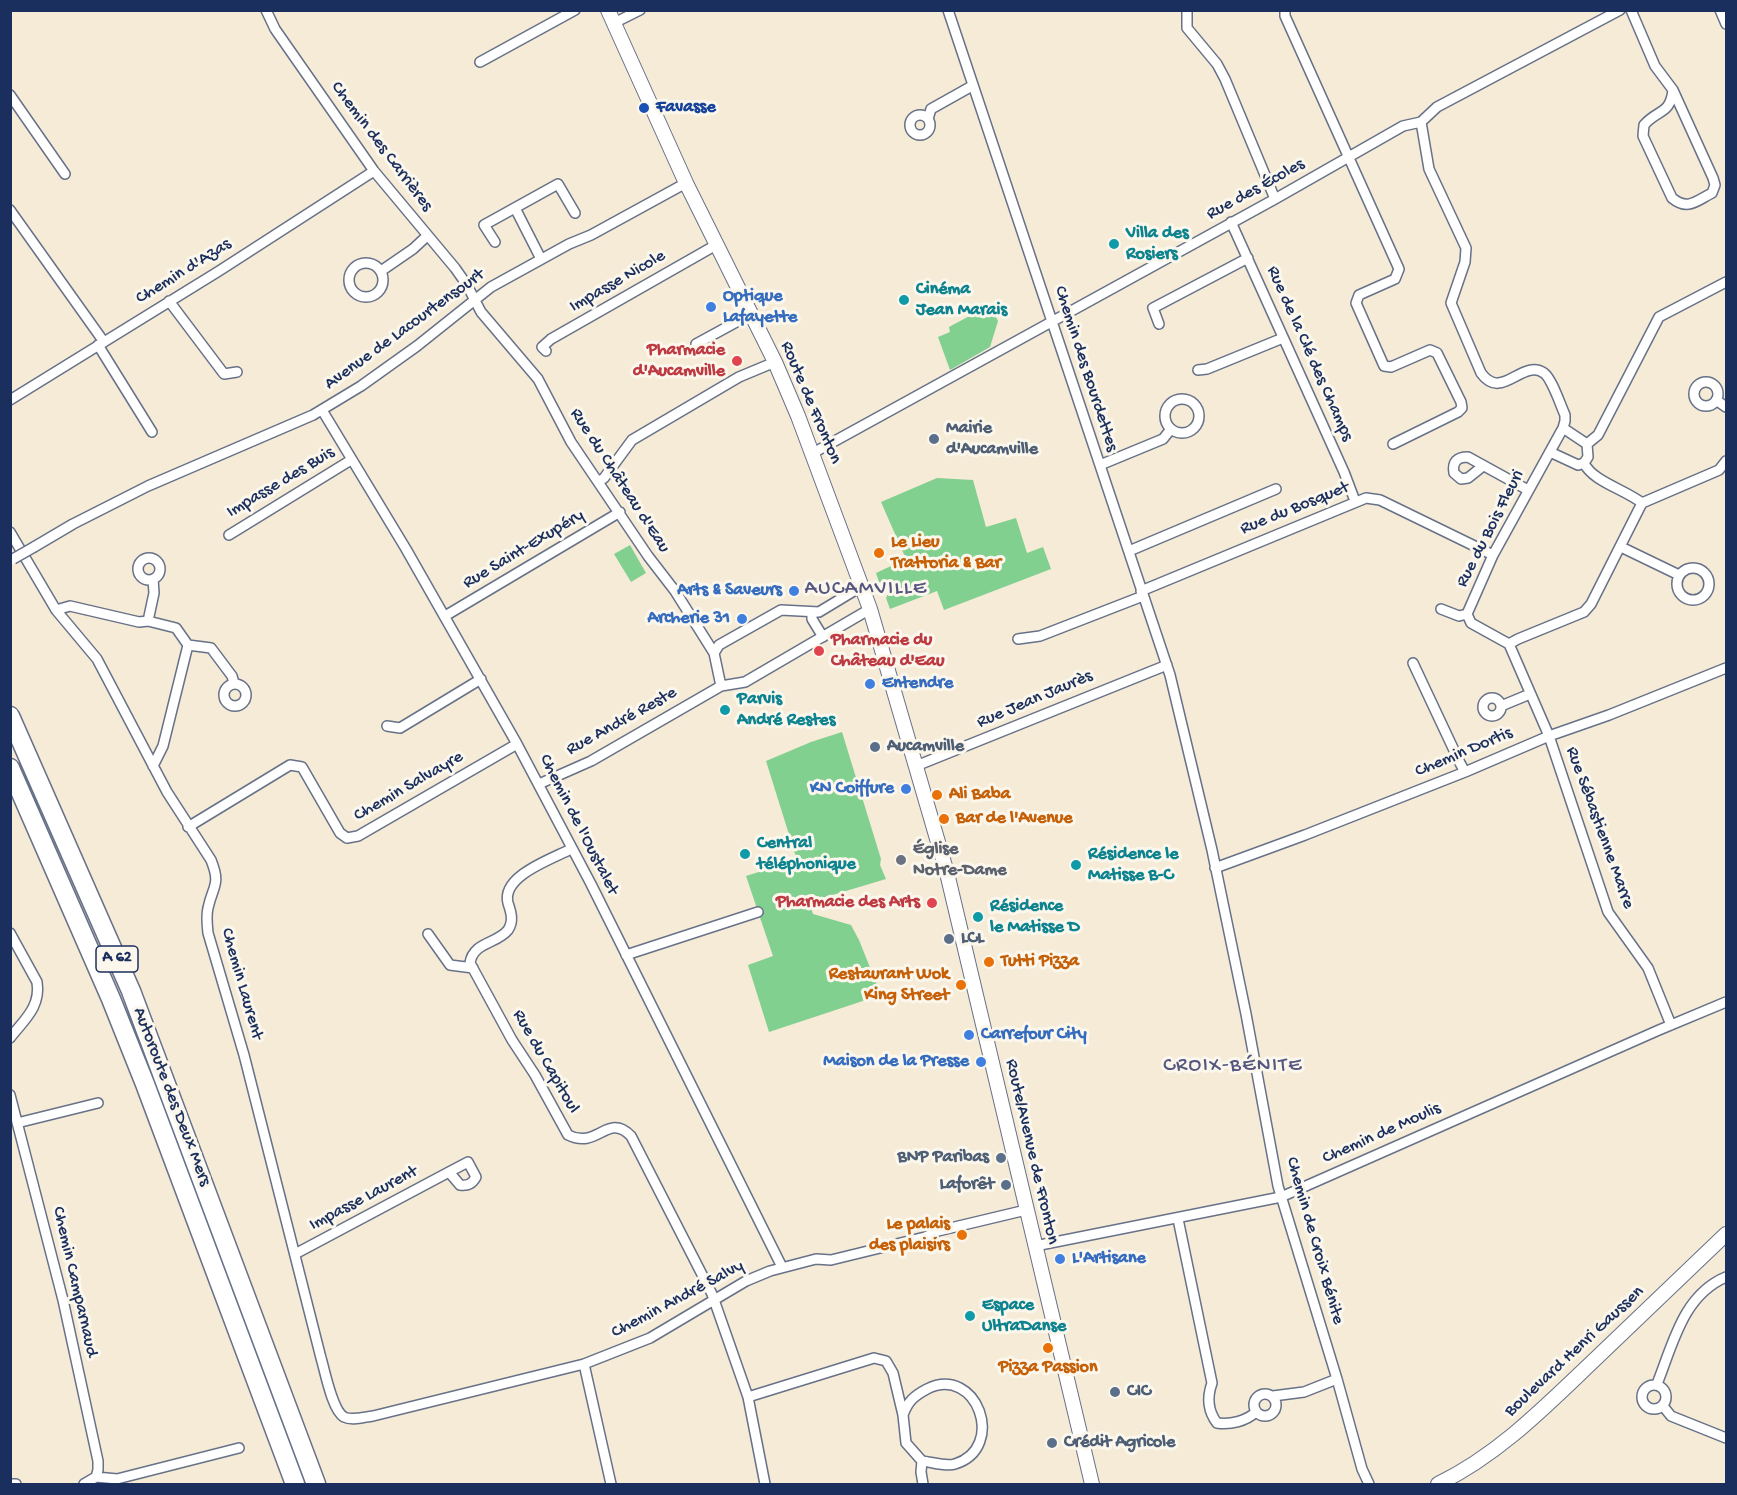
<!DOCTYPE html>
<meta charset="utf-8">
<style>
body{margin:0}
#map{position:relative;width:1737px;height:1495px;overflow:hidden;background:#f5ebd6;font-family:"Gochi Hand",sans-serif}
canvas{display:block}
.frame{position:absolute;inset:0;border:12px solid #1b2f5e;pointer-events:none}
</style>
<div id="map">
<canvas width="1737" height="1495"></canvas>
<div class="frame"></div>
</div>
<script>
const c = document.querySelector('canvas').getContext('2d');
c.lineJoin = 'round';
function fill(path, color) { c.fillStyle = color; c.fill(path, 'evenodd'); }
function trace(path, color, width, dash) { c.strokeStyle = color; c.lineWidth = width; c.lineCap = dash ? 'butt' : 'round'; c.setLineDash(dash || []); c.stroke(path); }
function label(font, color, halo, rows, align = 'center') {
  c.font = font + ' "Gochi Hand",sans-serif'; c.lineWidth = 6; c.setLineDash([]); c.textBaseline = 'middle'; c.strokeStyle = halo; c.fillStyle = color; for (const [text, x, y, turn = 0] of rows) {
    c.save(); c.translate(x, y); c.rotate((+turn || 0) * Math.PI / 180); c.textAlign = isNaN(turn) ? turn : align; if (halo) c.strokeText(text, 0, 0); c.fillText(text, 0, 0); c.restore();
  }
}
fill(new Path2D(`
 M990,305L998,321L990,347L950,370L938,337L950,332L949,327Z
 M937,478L973,480L986,527L1016,518L1027,553L1043,547L1051,569L944,610L937,591L890,609L886,598L888,594L884,583L879,582L876,573L906,559L881,502Z
 M630,545L646,573L631,582L614,554Z
 M842,732L881,859L880,865L886,879L809,902L813,914L851,925L859,940L881,995L769,1032L748,965L773,956L746,876L797,860L766,761L811,742Z`), '#81d090');
const street = new Path2D(`
 M266,10L275,29L374,171L455,268L467,285L481,312L538,379L571,442L648,556L675,591L714,653
 M948,10L1170,675L1212,850L1246,1014L1278,1186L1337,1379L1362,1469L1369,1484
 M1187,10V28L1217,64L1225,79L1275,199
 M1285,10V16L1399,269L1395,279L1359,295L1356,303L1384,366L1391,367L1430,350L1437,353L1461,402L1462,408L1458,412L1393,444
 M1631,10L1655,66L1673,90L1713,178L1715,185L1712,193C1696,201 1688,211 1672,198L1643,136L1644,125C1658,109 1670,115 1673,90
 M1720,10L1726,24
 M614,23L640,10
 M480,62L575,10
 M10,95L65,174
 M910 125a10 10 0 1 1 20 0a10 10 0 1 1-20 0Z
 M928,119L931,109L972,86
 M1421,122L1429,169L1466,248L1465,262L1451,303L1481,373C1502,402 1522,358 1544,373C1552,379 1560,404 1565,415V421L1563,428L1493,555L1467,614L1471,623L1509,644L1549,736L1608,912L1648,968L1671,1025
 M515,208L541,259
 M10,210L104,342
 M1231,222L1344,472L1355,501
 M495,242L484,225L558,184L575,213
 M349 280a17 17 0 1 1 34 0a17 17 0 1 1-34 0Z
 M381,271L413,249L427,236
 M169,301L224,374L237,372
 M1159,324L1153,308L1248,258
 M696,344L751,314
 M98,345L152,432
 M546,351L542,347L551,339L716,245
 M1198,370L1207,369L1283,338
 M1694 394a12 12 0 1 1 24 0a12 12 0 1 1-24 0Z
 M1165 416a17 17 0 1 1 34 0a17 17 0 1 1-34 0Z
 M10,400L219,271L374,171
 M1716,400L1726,407
 M322,410L406,549L517,744L591,884L782,1267
 M1587,444L1598,435L1659,317L1726,282
 M1550,452L1578,465L1584,463L1588,457L1587,444L1563,428
 M813,453L1275,199L1403,126L1421,122L1437,107L1620,10
 M1584,463C1592,481 1626,490 1642,503L1719,470L1726,461
 M1100,465L1163,439L1171,429
 M1483,466L1468,478L1461,479L1454,473C1452,462 1457,457 1468,457L1528,490
 M598,482L604,478L632,440L739,377L775,362
 M10,532L56,610L97,659L167,792L211,860C221,885 213,885 208,908C206,916 207,924 208,933L244,1055L321,1358C325,1371 332,1410 344,1417C352,1421 364,1417 373,1416L584,1364L650,1338L746,1281L770,1271L816,1259L831,1260L925,1237L938,1231L1026,1210
 M229,535L351,460
 M34,547L73,524L148,486L313,415L361,386L417,346L491,287L569,244L591,235L686,183
 M1621,547L1679,575
 M1129,551L1276,489
 M138 569a11 11 0 1 1 22 0a11 11 0 1 1-22 0Z
 M1677 584a16 16 0 1 1 32 0a16 16 0 1 1-32 0Z
 M862,586L819,612L781,610L719,645L714,653L721,686L745,682L870,609
 M1141,591L1366,498L1380,500L1493,555
 M1441,609L1459,616L1467,614
 M56,610L70,606L139,622L148,621L176,628L188,645L163,746L153,766
 M812,612V619L823,637
 M445,616L620,512
 M148,621L154,593L153,579
 M1018,639L1040,636L1143,596
 M1509,644L1518,639L1584,612L1591,604L1642,503
 M188,645L211,648L232,676L234,683
 M1413,663L1460,763L1465,772
 M224 695a11 11 0 1 1 22 0a11 11 0 1 1-22 0Z
 M1483 707a9 9 0 1 1 18 0a9 9 0 1 1-18 0Z
 M1501,706L1530,694
 M387,726L400,728L481,679
 M916,766L1167,665
 M539,784L591,761L721,686
 M188,827L290,765L302,767L340,833L347,838L358,836L517,744
 M571,849C552,859 501,876 508,903C511,912 514,921 508,930C497,944 473,942 470,963L512,1040L535,1075L568,1135C598,1150 607,1112 631,1136L712,1294L748,1397L765,1484
 M1215,868L1305,835L1465,772L1549,736L1609,715L1726,668
 M10,933L37,982C41,1007 24,1020 10,1038
 M428,934L450,965L473,968
 M626,955L758,912
 M10,1095L63,1300L98,1461V1470L96,1477
 M17,1123L98,1103
 M1178,1219L1212,1383C1207,1397 1207,1410 1217,1423C1231,1425 1246,1421 1256,1412
 M1035,1246L1281,1197L1659,1030L1726,1002
 M295,1254L449,1172L468,1162L476,1177C472,1184 468,1186 460,1185L449,1172
 M584,1364L611,1484
 M1657,1384C1673,1344 1683,1295 1726,1277
 M1642 1397a12 12 0 1 1 24 0a12 12 0 1 1-24 0Z
 M1254 1405a11 11 0 1 1 22 0a11 11 0 1 1-22 0Z
 M1273,1396L1304,1392L1337,1379
 M748,1397L874,1358L886,1361L893,1373L903,1415L906,1443L922,1461L921,1472L923,1484
 M1663,1406L1671,1416L1726,1438
 M903,1415C908,1401 914,1396 927,1389C977,1364 1007,1448 955,1464C946,1467 932,1462 922,1461
 M10,1484H16
 M84,1484L96,1477L117,1479L239,1448`);
const secondary = new Path2D(`
 M608,10L686,183L775,362L798,416L870,609L947,873L1092,1484
 M1438,1484C1496,1456 1542,1410 1588,1366C1634,1322 1680,1278 1726,1234`);
const highway = new Path2D(`
 M10,716L131,991L316,1484
 M10,768L111,999L145,1084L295,1484`);
trace(street, '#677188', 12);
trace(secondary, '#677188', 16);
trace(highway, '#677188', 21);
trace(street, '#fff', 9);
trace(secondary, '#fff', 14);
trace(highway, '#fff', 18);
const streetBridge = new Path2D(`
 M13,559L34,547`);
trace(streetBridge, '#677188', 12, []);
trace(streetBridge, '#fff', 9);
for (const [x, y, r, color] of [
 [644,108,6,"#1a4fb4"],
 [1114,244,6,"#0f9aa8"],
 [904,300,6,"#0f9aa8"],
 [711,307,6,"#3f7fe0"],
 [737,361,6,"#e0444e"],
 [934,439,6,"#5c6f8a"],
 [879,553,6,"#e8710a"],
 [794,591,6,"#3f7fe0"],
 [742,619,6,"#3f7fe0"],
 [819,651,6,"#e0444e"],
 [870,684,6,"#3f7fe0"],
 [725,710,6,"#0f9aa8"],
 [875,747,6,"#5c6f8a"],
 [906,789,6,"#3f7fe0"],
 [937,795,6,"#e8710a"],
 [944,819,6,"#e8710a"],
 [745,854,6,"#0f9aa8"],
 [901,860,6,"#6b7280"],
 [1076,865,6,"#0f9aa8"],
 [932,903,6,"#e0444e"],
 [978,917,6,"#0f9aa8"],
 [949,939,6,"#5c6f8a"],
 [989,962,6,"#e8710a"],
 [961,985,6,"#e8710a"],
 [969,1035,6,"#3f7fe0"],
 [981,1062,6,"#3f7fe0"],
 [1001,1158,6,"#5c6f8a"],
 [1006,1185,6,"#5c6f8a"],
 [962,1235,6,"#e8710a"],
 [1060,1259,6,"#3f7fe0"],
 [970,1316,6,"#0f9aa8"],
 [1048,1348,6,"#e8710a"],
 [1115,1392,6,"#5c6f8a"],
 [1052,1443,6,"#5c6f8a"]
]) { const dot = new Path2D(); dot.arc(x, y, r, 0, 2 * Math.PI); c.fillStyle = color; c.fill(dot); trace(dot, '#fbf7ec', 2); }
for (const [x, y, w] of [
 [117,959,42]
]) { const box = new Path2D(); box.roundRect(x - w / 2, y - 13, w, 26, 4.5); c.fillStyle = '#fbf7ec'; c.fill(box); trace(box, '#1b2f5e', 1.5); }
label('bold 16px', '#1b2f5e', null, [
 ["A 62",117,959]
]);
label('bold 18px', '#164399', '#fbf7ec', [
 ["Favasse",656,108]
], 'left');
label('18px', '#1b2f5e', '#fbf7ec', [
 ["Chemin des Carrières",381,147,53],
 ["Rue des Écoles",1256,190,-29],
 ["Chemin d'Azas",184,272,-32],
 ["Impasse Nicole",618,282,-30],
 ["Avenue de Lacourtensourt",405,330,-36],
 ["Rue de la Clé des Champs",1309,354,66],
 ["Chemin des Bourdettes",1085,369,72],
 ["Route de Fronton",810,403,67],
 ["Rue du Château d'Eau",619,481,57],
 ["Impasse des Buis",281,483,-31],
 ["Rue du Bosquet",1295,509,-22],
 ["Rue du Bois Fleuri",1491,529,-63],
 ["Rue Saint-Exupéry",524,550,-31],
 ["Rue Jean Jaurès",1035,700,-23],
 ["Rue André Reste",622,722,-29],
 ["Chemin Dortis",1464,753,-23],
 ["Chemin Salvayre",409,787,-30],
 ["Chemin de l'Oustalet",578,825,63],
 ["Rue Sébastienne Marre",1599,828,70],
 ["Chemin Laurent",241,984,74],
 ["Rue du Capitoul",545,1062,60],
 ["Autoroute des Deux Mers",171,1097,69],
 ["Chemin de Moulis",1382,1134,-24],
 ["Route/Avenue de Fronton",1031,1152,77],
 ["Impasse Laurent",364,1199,-28],
 ["Chemin de Croix Bénite",1314,1241,74],
 ["Chemin Camparnaud",74,1282,77],
 ["Chemin André Salvy",678,1300,-28],
 ["Boulevard Henri Gaussen",1575,1352,-43]
]);
label('bold 18px', '#0d838f', '#fbf7ec', [
 ["Villa des",1126,234],
 ["Rosiers",1126,255],
 ["Cinéma",916,290],
 ["Jean Marais",916,311],
 ["Parvis",737,700],
 ["André Restes",737,721],
 ["Central",757,844],
 ["téléphonique",757,865],
 ["Résidence le",1088,855],
 ["Matisse B-C",1088,876],
 ["Résidence",990,907],
 ["le Matisse D",990,928],
 ["Espace",982,1306],
 ["UltraDanse",982,1327]
], 'left');
label('bold 18px', '#366cbe', '#fbf7ec', [
 ["Optique",723,297],
 ["Lafayette",723,318],
 ["Arts & Saveurs",782,591,"right"],
 ["Archerie 31",730,619,"right"],
 ["Entendre",882,684],
 ["KN Coiffure",894,789,"right"],
 ["Carrefour City",981,1035],
 ["Maison de la Presse",969,1062,"right"],
 ["L'Artisane",1072,1259]
], 'left');
label('bold 18px', '#be3a42', '#fbf7ec', [
 ["Pharmacie",725,351],
 ["d'Aucamville",725,372],
 ["Pharmacie du",831,641,"left"],
 ["Château d'Eau",831,662,"left"],
 ["Pharmacie des Arts",920,903]
], 'right');
label('bold 18px', '#4e5e75', '#fbf7ec', [
 ["Mairie",946,429],
 ["d'Aucamville",946,450],
 ["Aucamville",887,747],
 ["LCL",961,939],
 ["BNP Paribas",989,1158,"right"],
 ["Laforêt",994,1185,"right"],
 ["CIC",1127,1392],
 ["Crédit Agricole",1064,1443]
], 'left');
label('bold 18px', '#c56008', '#fbf7ec', [
 ["Le Lieu",891,543],
 ["Trattoria & Bar",891,564],
 ["Ali Baba",949,795],
 ["Bar de l'Avenue",956,819],
 ["Tutti Pizza",1001,962],
 ["Restaurant Wok",949,975,"right"],
 ["King Street",949,996,"right"],
 ["Le palais",950,1225,"right"],
 ["des plaisirs",950,1246,"right"],
 ["Pizza Passion",1048,1368,"center"]
], 'left');
label('bold 18px', '#5b616d', '#fbf7ec', [
 ["Église",913,850],
 ["Notre-Dame",913,871]
], 'left');
c.letterSpacing = '1.5px';
label('21px', '#555781', '#fbf7ec', [
 ["AUCAMVILLE",866,590],
 ["CROIX-BÉNITE",1233,1067]
]);
c.letterSpacing = '0px';
</script>
